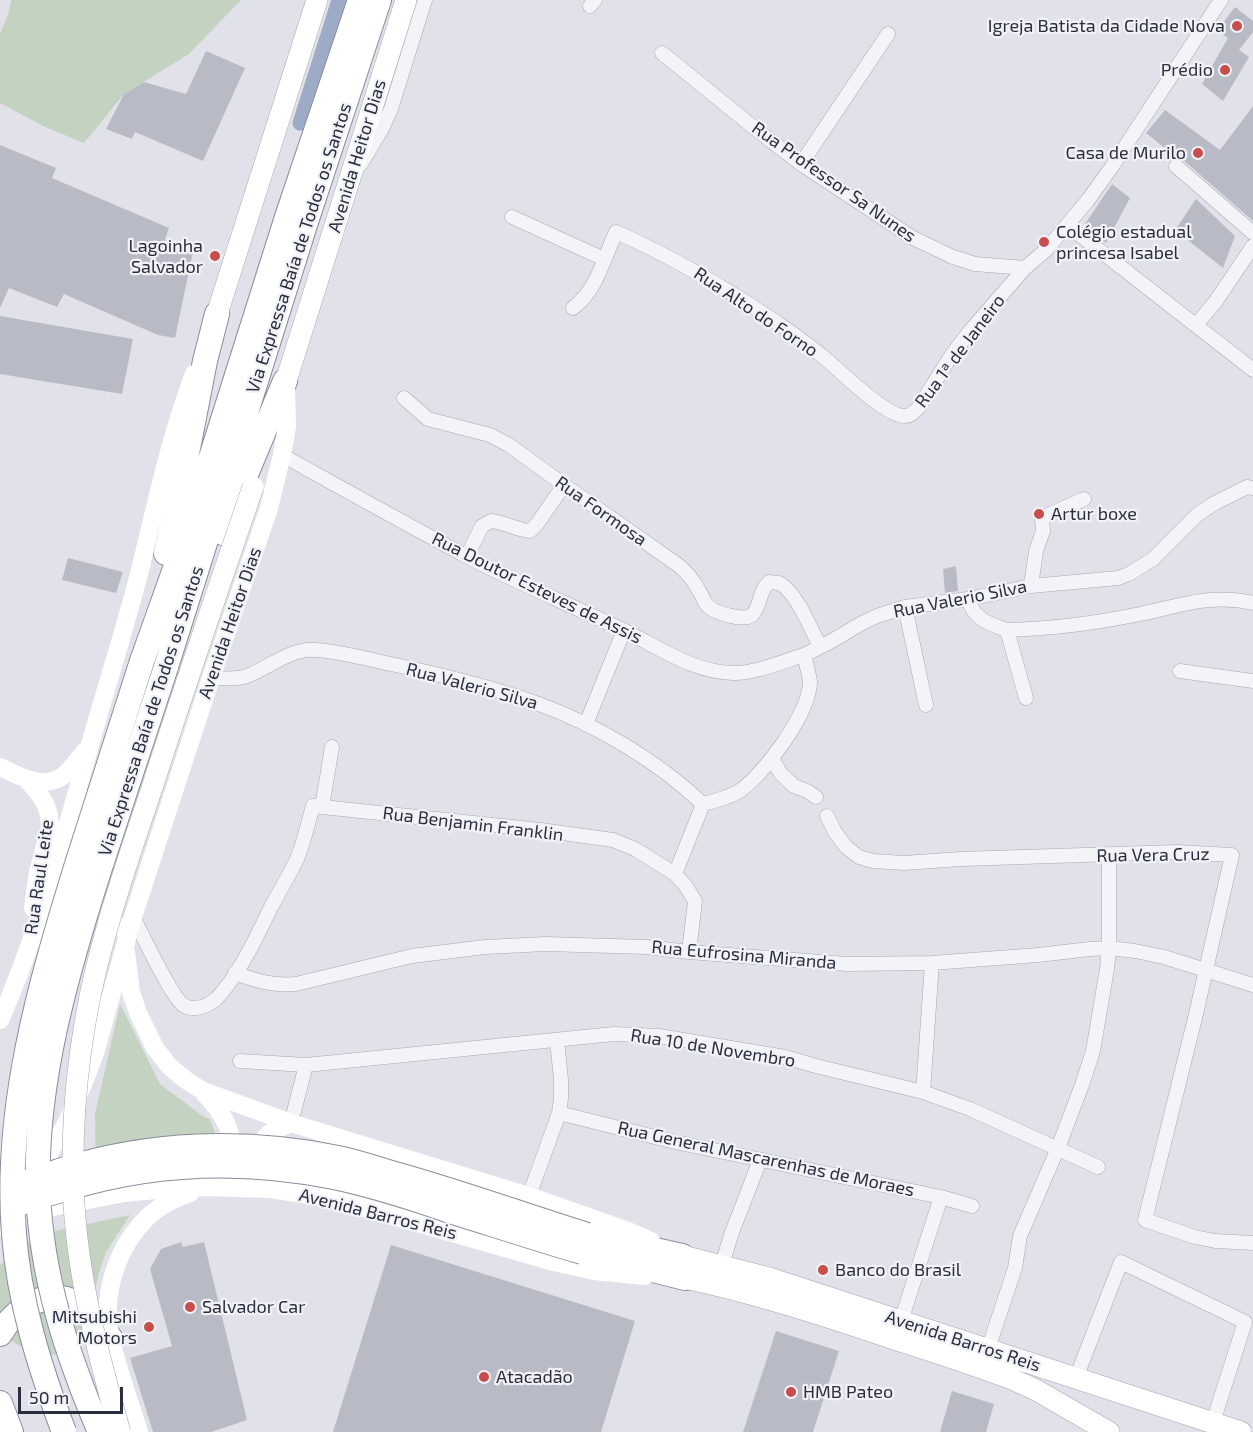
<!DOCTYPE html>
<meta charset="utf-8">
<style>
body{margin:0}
#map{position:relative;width:1253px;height:1432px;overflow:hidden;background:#e1e2e9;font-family:"Exo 2",sans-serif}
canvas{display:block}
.scale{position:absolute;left:18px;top:1387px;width:105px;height:27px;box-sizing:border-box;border:3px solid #2a2e3f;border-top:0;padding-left:8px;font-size:18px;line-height:21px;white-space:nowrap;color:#2a2e3f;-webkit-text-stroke:4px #f0f2f6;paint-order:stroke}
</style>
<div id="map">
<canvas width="1253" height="1432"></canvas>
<div class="scale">50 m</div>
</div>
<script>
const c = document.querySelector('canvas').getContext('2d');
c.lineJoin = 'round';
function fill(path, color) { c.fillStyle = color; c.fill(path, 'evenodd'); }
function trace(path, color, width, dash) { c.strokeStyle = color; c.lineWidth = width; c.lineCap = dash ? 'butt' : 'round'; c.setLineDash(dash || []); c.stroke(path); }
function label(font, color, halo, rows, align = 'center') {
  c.font = font + ' "Exo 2",sans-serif'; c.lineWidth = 4.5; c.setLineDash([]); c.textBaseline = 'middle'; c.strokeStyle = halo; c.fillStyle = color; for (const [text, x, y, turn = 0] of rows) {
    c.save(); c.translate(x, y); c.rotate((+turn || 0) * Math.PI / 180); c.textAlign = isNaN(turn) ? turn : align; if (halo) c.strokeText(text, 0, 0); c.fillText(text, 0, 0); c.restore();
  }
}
fill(new Path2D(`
 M11,0H241L189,54L124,94L84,143L45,127L0,103V34L9,12Z
 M120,1004L160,1084L204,1117L210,1119L218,1141L215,1179L96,1199L95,1114Z
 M130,1215L106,1252L99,1273L84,1338L62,1355L34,1354L8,1339L0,1332V1265L40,1234Z`), '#c4d2c2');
trace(new Path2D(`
 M300,123L339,0`), '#9eabc6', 15);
fill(new Path2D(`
 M1235,7L1253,21V32L1239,50L1249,57L1223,101L1202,84L1228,38L1217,31Z
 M206,51L245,68L203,161L135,132L132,139L106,129L124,94L144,82L186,94Z
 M1253,106V221L1182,159L1176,157L1146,133L1165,110L1220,150Z
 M0,145L56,168L52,178L169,228L164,242L194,247L175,338L158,335L64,294L57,307L9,288L0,308Z
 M1112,184L1130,198L1106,243L1085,224Z
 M1196,199L1235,236L1223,268L1175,230Z
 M0,316L133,339L122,394L0,374Z
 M68,558L123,572L116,593L62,580Z
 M956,566L958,591L945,593L943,569Z
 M181,1242L183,1247L204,1242L247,1420L211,1432H153L130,1358L172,1346L150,1269L161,1249Z
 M391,1245L635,1321L601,1432H333Z
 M776,1331L839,1351L813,1432H743Z
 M952,1391L994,1404L986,1432H940Z`), '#b8bbc5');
const street = new Path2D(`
 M590,6L595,0
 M662,53L752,126L801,164L913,238L953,257L975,264L1025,268
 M361,164L382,129L391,109L425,0
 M801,164L888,34
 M1176,166L1253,233
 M512,217L604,259
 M1067,225L1253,370
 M573,308C597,290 604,258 616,232C657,250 695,271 733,294C766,315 797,335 827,360C842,373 886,416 904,416C911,417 915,411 919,407L951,356L970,331L1025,268L1046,250L1088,200L1111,168L1221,0
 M1196,325L1216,301L1253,246
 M404,398L428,419L490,435L509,445L564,485L678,565C687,572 694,581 699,591C703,596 703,602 709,607C716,613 745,622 752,615C761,607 758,592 769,582C771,582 777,583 779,583C796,591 812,631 820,647
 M282,455C343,489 404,523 466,556C518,583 571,605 623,630C657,646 694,673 733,673C753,674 784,661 804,655
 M467,556L482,526L491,521C505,522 516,530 530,531L537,524L564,485
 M1031,586L1036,551L1043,531L1042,518L1084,499
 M968,599C975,620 987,623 1007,630L1026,698
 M905,607L926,705
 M1007,630C1052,629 1096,623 1140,614C1180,606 1211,593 1253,603
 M1180,671L1253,681
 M211,678C222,678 237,680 247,676C269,668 290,648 315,650C341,651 374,661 400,666C446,676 492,687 536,703C597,725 656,760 703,804
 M586,724L624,630
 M772,758L781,774L794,786L807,791L816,797
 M703,804C715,801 727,798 738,792C763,776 810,713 810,682C809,673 806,664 804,655L830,642L862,623L877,616L905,607L968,599L1031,586L1118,578L1129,574L1153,559L1198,514L1215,503L1247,487L1253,488
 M322,807L332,747
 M827,816L835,832L846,847L859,857L873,861L904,863L961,859L1177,852L1232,855L1196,1014L1145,1220L1195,1237L1215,1241L1253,1243
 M675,874L685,885L695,901L689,952
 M133,917C142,934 171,996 183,1005C194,1012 208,1006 217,998C239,975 257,936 271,907C280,891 289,875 297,859C304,842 308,823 313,806L540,830L613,840L635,849L675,874L703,804
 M235,973C256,981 274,986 296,984L412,956L485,947L546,944L647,947L689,952L847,964L932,963L1038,955L1090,949L1109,948L1135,951L1164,957L1253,985
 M240,1061L306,1065L614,1034L659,1036L785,1057L816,1066L923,1092L970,1109L1098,1167
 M923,1092L932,963
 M559,1113L675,1142L941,1197L972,1206
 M291,1123L306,1065
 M529,1196L559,1113L561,1098V1080L557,1040
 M722,1265L731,1235L760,1160
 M901,1321L941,1197
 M988,1349L1015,1268L1020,1236L1058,1148L1082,1085L1093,1051L1107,969L1109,948V855
 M1076,1378L1121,1262L1245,1322L1213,1422`);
const primary = new Path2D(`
 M217,314L317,0
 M281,397L406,0
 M682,1256L769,1278L1241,1432
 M685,1278C755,1293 823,1315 891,1338C932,1351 972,1364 1012,1379L1036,1390L1109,1432`);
const highway = new Path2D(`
 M223,533L242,484L285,381
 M166,553L184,469L205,361L217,314
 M142,661L182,549L287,217L360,0
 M166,667L305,225L379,0
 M587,1235L682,1256
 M582,1252L685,1278
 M0,1334C16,1306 53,1284 82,1307C93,1316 102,1328 111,1339
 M0,1403L11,1432`);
trace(street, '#a6a8b3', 15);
trace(primary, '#a1a5b4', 22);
trace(highway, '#898e9e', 26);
trace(street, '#f3f4f7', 14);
trace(new Path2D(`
 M0,767C19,776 43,790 63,776C72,769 78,759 85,751
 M28,781C42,797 50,805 50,828L38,872L33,908
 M30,944C47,923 63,896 93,905C105,909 111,916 117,927
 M126,952L131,992L138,1013L155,1048L170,1067L186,1080L203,1091L291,1123L529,1196L628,1231L651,1241
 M0,1020C39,932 64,838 90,745C106,687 125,629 140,570C156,505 170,437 194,374
 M204,1093C221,1111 236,1131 230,1158
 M257,1157C261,1134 272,1131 291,1123
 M37,1174L67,1122L84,1082L96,1050L133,917L211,678L269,508L282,455L287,427L286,386
 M0,1227L28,1215L57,1206L124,1193L156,1190L205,1187L271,1189L334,1199L554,1262L594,1271L645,1276
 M139,1432C130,1402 118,1371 111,1340C101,1299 115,1251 144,1221C156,1207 173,1199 190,1193`), '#fff', 18);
trace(primary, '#fff', 21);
trace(highway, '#fff', 24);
const primaryBridge = new Path2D(`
 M120,1432C96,1347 73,1261 73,1172C72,1096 83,1012 104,939C118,887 136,836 153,785C185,685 219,586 253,487`);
const highwayBridge = new Path2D(`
 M25,1183C36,1178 48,1175 59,1171C149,1142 246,1139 338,1158C358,1162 377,1169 395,1174C460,1192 523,1215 587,1235
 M24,1202C38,1196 53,1193 68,1188C154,1162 245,1159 334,1177C372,1185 410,1197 447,1210C492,1224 537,1239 582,1252
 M64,1432C40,1368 19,1302 14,1234C4,1107 40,984 77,864C99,796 120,728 142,661
 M100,1432C67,1355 41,1276 38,1191C34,1084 67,972 99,871C121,803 143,735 166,667`);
trace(primaryBridge, '#a1a5b4', 22, []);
trace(highwayBridge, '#898e9e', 26, []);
trace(primaryBridge, '#fff', 21);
trace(highwayBridge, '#fff', 24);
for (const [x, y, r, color] of [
 [1237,26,6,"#c64f4d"],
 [1225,70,6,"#c64f4d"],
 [1198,153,6,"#c64f4d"],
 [1044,242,6,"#c64f4d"],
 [215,256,6,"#c64f4d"],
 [1039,514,6,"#c64f4d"],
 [823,1270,6,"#c64f4d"],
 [190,1307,6,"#c64f4d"],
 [149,1327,6,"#c64f4d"],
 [484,1377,6,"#c64f4d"],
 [791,1392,6,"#c64f4d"]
]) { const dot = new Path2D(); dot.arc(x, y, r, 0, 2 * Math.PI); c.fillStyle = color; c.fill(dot); trace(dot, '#f0f2f6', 2); }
label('18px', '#2a2e3f', '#f0f2f6', [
 ["Igreja Batista da Cidade Nova",1225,26,"right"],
 ["Prédio",1213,70,"right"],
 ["Casa de Murilo",1186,153,"right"],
 ["Colégio estadual",1056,232],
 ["princesa Isabel",1056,253],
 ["Lagoinha",203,246,"right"],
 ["Salvador",203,267,"right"],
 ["Artur boxe",1051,514],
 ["Banco do Brasil",835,1270],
 ["Salvador Car",202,1307],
 ["Mitsubishi",137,1317,"right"],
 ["Motors",137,1338,"right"],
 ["Atacadão",496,1377],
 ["HMB Pateo",803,1392]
], 'left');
label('18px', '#2a2e3f', '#f0f2f6', [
 ["Avenida Heitor Dias",357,156,-73],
 ["Rua Professor Sa Nunes",834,182,35],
 ["Via Expressa Baía de Todos os Santos",299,248,-72],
 ["Rua Alto do Forno",756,312,34],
 ["Rua 1ª de Janeiro",960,351,-53],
 ["Rua Formosa",601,511,35],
 ["Rua Doutor Esteves de Assis",537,588,26],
 ["Rua Valerio Silva",960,599,-11],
 ["Avenida Heitor Dias",230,623,-71],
 ["Rua Valerio Silva",472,686,15],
 ["Via Expressa Baía de Todos os Santos",151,711,-72],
 ["Rua Benjamin Franklin",473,824,7],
 ["Rua Vera Cruz",1153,855,-1],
 ["Rua Raul Leite",39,877,-82],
 ["Rua Eufrosina Miranda",744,955,5],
 ["Rua 10 de Novembro",713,1048,9],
 ["Rua General Mascarenhas de Moraes",766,1159,12],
 ["Avenida Barros Reis",378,1214,14],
 ["Avenida Barros Reis",963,1341,18]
]);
</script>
